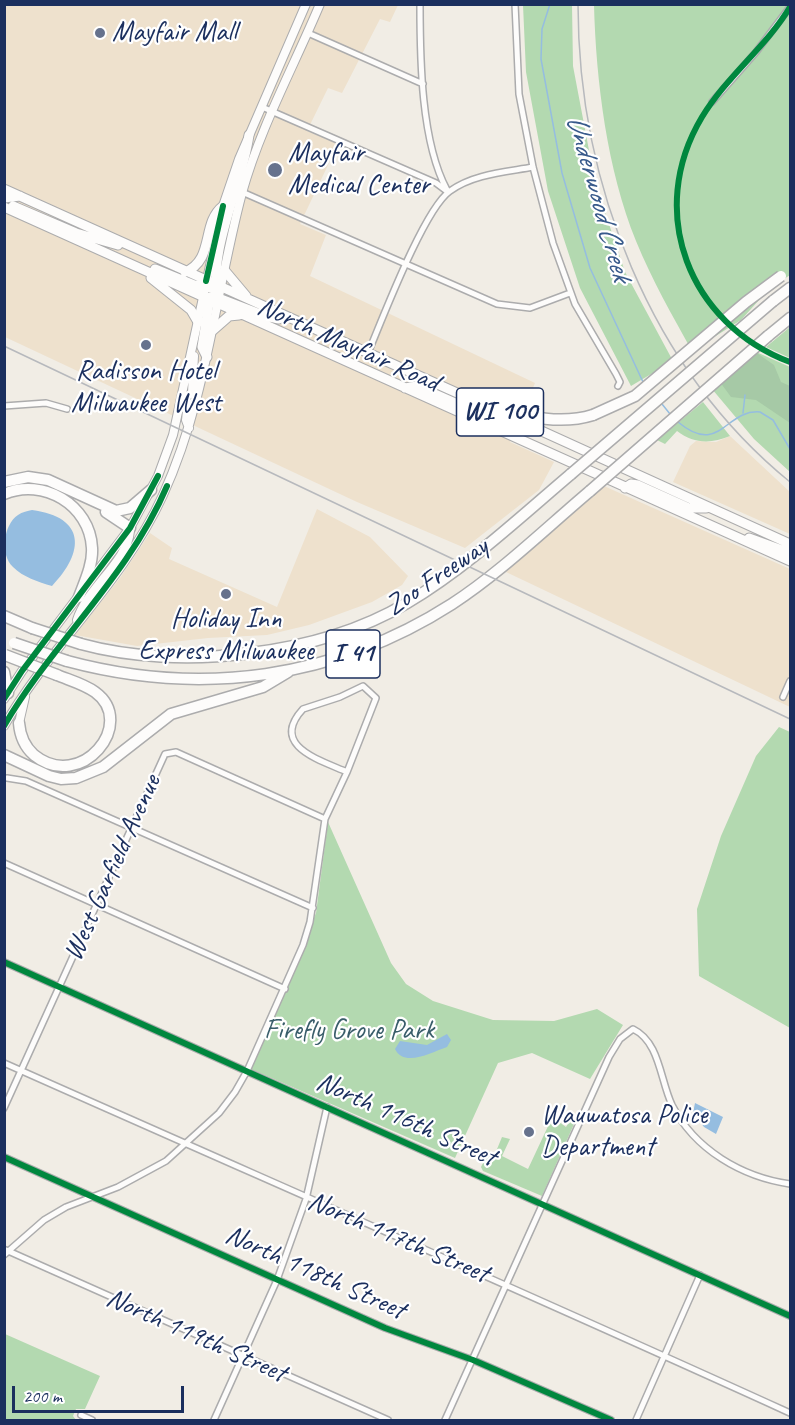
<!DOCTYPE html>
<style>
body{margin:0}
#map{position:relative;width:795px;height:1425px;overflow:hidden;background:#f1ede5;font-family:Caveat,sans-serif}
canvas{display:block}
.frame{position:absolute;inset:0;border:6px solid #1b2f5e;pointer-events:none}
.scale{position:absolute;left:12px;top:1386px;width:172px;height:27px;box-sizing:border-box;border:3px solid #1b2f5e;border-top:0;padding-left:8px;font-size:18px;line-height:21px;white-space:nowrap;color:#1b2f5e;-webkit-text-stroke:4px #fff;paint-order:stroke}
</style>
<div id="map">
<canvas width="795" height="1425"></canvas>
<div class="frame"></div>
<div class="scale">200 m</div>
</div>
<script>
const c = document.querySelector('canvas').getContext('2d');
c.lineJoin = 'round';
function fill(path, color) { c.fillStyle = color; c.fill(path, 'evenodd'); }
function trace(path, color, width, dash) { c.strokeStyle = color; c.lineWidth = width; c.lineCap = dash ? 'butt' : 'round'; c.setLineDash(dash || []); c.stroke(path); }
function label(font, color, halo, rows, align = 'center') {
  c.font = font + ' Caveat,sans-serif'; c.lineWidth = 4.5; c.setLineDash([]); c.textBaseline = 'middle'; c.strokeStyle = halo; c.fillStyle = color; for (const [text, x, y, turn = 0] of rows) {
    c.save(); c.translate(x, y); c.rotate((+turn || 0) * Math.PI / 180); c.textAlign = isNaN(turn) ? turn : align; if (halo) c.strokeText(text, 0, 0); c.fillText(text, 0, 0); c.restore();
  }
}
fill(new Path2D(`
 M5,5H398L390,22L380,19L342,93L328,88L307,131L338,144L300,224L326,235L310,276L535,383L510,442L554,462L539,490L465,548L357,502L5,337Z
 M730,436L790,492V534L673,482L690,446L696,441L716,442Z
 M604,486L790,569V707L506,572Z
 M317,509L370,537L408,576L402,585L372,602L309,625L267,635L208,638L137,646L75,635L120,578L150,533L172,548L169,559L277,607Z`), '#eee1cd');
fill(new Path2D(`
 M523,5H572L573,66L595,182L625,272L673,361L631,386L580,288L548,191L526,72Z
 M594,5H790V275L769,289L741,320L692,351C672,315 652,280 636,241C607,170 596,81 594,5Z
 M790,327V358L766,347Z
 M754,351L790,367V472L754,439L712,389Z
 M703,402L730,436C711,444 694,444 677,431L665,444L657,440Z
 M779,727L790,732V1028L699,976L697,909L721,836L756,756Z
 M328,822L391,963L406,984L433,1001L493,1020L554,1021L597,1009L623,1025L590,1079L532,1053L498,1063L455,1158L251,1069L316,913Z
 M570,1120L574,1124L542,1196L483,1171L481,1167L489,1151L495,1154L502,1137L510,1139L502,1156L528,1169L550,1122L558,1121L566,1127Z
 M5,1334L100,1376L85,1409H76L73,1416L76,1420H5Z`), '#b3d9b0');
fill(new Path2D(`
 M754,351L774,365L781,382L790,386V423L756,400L731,397L720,382Z`), '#a6c9a6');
fill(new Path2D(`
 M32,510C86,517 85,552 52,586C38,582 23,577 13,567C0,555 3,525 18,515C22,512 28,511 32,510Z
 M447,1034L451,1040L447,1047C432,1052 404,1068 395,1049L400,1041L427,1045Z
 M695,1103L723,1117L716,1134L704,1127L693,1113Z`), '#95bde0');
trace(new Path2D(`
 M550,4L542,29L541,59L562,173L590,268L643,382
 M662,404L670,414
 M743,413L745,395
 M678,422C720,457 725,409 760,412L773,420L790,449`), '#95bde0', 1.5);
const minor = new Path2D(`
 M420,4C420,59 421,142 447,190
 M515,4L519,94L533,167L553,243L575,304L616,374L620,382L618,386
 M308,33L423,84
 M712,102L756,52L790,7
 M262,107L436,183L448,192
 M242,192L497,304L530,308L570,293
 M368,353C382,320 424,209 450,191C473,174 506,172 533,167
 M4,406L46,403L67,409
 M783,697L790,681
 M7,778L26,781L313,908
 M4,863L285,989
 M4,962L790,1316
 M4,1063C267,1180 529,1294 790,1413
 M4,1108L165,754L176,752L325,819
 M4,1157L385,1328L473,1360L611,1420
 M6,1250L388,1420
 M4,1255L44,1220L66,1207L118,1187L166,1161L219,1113L235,1092L247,1071L303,945L310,922L325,819L347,772L376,698L363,686L340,697L303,709C269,746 320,760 347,772
 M81,1415L92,1420
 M214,1420L277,1280L306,1199L327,1107
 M445,1420L609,1057L620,1039L633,1029C660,1042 660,1080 672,1105C695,1150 742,1177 790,1184
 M636,1420L700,1275`);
const secondary = new Path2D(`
 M194,356L192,393L197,398
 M182,396L188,403L186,420L189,428
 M77,620C87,588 127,562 130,531
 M4,699L22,671L130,528L158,476L173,435L223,206L239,159L306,4
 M19,723L25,697
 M4,726C51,645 124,581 163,495C207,399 215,294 242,193C260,128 294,66 320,4`);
const primary = new Path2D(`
 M4,189L486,406
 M4,198L20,196
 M13,206L76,233L118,245
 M4,207L790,561
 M155,269L194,285L218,289
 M225,271L246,296
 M185,272C215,260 201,223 223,206
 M151,278L191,310L198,322
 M213,296L265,316L279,319
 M218,305C207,247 241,191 249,135
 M213,330L229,316L239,315
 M207,357L202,347L210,297
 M405,388L417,386L478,413L514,423
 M502,413L790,544
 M625,488L631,484L638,485L689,508H706
 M749,538L790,553`);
const motorway = new Path2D(`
 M773,301L790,288
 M768,336L790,318
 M481,404C518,413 554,427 593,415
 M4,482L28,477L48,480L116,511L130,508L151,490
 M4,494C43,477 90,505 92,548C93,564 85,581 79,597
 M106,512L130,528
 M4,616L32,628
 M81,644C179,671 318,656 407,603C467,567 518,519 571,474
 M67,661C201,697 335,679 452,604C501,572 545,529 590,491
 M4,672L8,693
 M19,723C20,736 25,747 34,755C81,793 138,723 95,692C84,684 69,680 57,675
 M4,755L49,776L61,779L76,778L103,767L171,714L263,687L288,672`);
trace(minor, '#acacad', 8);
trace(secondary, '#acacad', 10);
trace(primary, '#acacad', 11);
trace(motorway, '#acacad', 13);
trace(minor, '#fdfcfb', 5);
trace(secondary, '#fdfcfb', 8);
trace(primary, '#fdfcfb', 9);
trace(motorway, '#fdfcfb', 10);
trace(new Path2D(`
 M578,4C578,183 650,368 790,482
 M4,346L790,719`), '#b7b9bd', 1.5);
const motorwayBridge = new Path2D(`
 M593,415L635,396L746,302L781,276
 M571,474L773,301
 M590,491L768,336
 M32,628L81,644
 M14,643L67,661
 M5,655L57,675`);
trace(motorwayBridge, '#acacad', 13, []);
trace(motorwayBridge, '#fdfcfb', 10);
trace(new Path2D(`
 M790,7C766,47 727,76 702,117C645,212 689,324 790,362
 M206,281L223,206
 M4,699L22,671L130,528L158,476
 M4,726C53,642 129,576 167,486
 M4,962L790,1316
 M4,1157L385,1328L473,1360L611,1420`), '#00873e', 6);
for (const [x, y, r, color] of [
 [100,33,6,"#66728d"],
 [275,170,8,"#66728d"],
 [146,345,6,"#66728d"],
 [226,594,6,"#66728d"],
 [529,1132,6,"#66728d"]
]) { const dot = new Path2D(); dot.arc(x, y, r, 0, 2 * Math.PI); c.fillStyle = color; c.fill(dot); trace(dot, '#fff', 2); }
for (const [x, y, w] of [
 [500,412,87],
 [353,654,54]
]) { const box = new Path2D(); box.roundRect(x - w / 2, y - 24, w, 48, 4.5); c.fillStyle = '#fff'; c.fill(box); trace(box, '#1b2f5e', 1.5); }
label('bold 27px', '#1b2f5e', null, [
 ["WI 100",500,412],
 ["I 41",353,654]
]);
label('28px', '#1b2f5e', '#fff', [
 ["Mayfair Mall",112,33],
 ["Mayfair",288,154],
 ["Medical Center",288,186],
 ["Radisson Hotel",146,372,"center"],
 ["Milwaukee West",146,404,"center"],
 ["Holiday Inn",226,620,"center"],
 ["Express Milwaukee",226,652,"center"],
 ["Wauwatosa Police",541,1116],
 ["Department",541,1148]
], 'left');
label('28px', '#1b2f5e', '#fff', [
 ["North Mayfair Road",348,345,24],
 ["Zoo Freeway",437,577,-34],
 ["West Garfield Avenue",113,868,-66],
 ["North 116th Street",406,1120,24],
 ["North 117th Street",398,1238,23],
 ["North 118th Street",315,1273,24],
 ["North 119th Street",196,1336,24]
]);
label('28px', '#395d6a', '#fff', [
 ["Firefly Grove Park",349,1031]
]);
label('italic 30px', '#385a8b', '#fff', [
 ["Underwood Creek",598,198,74]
]);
</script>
